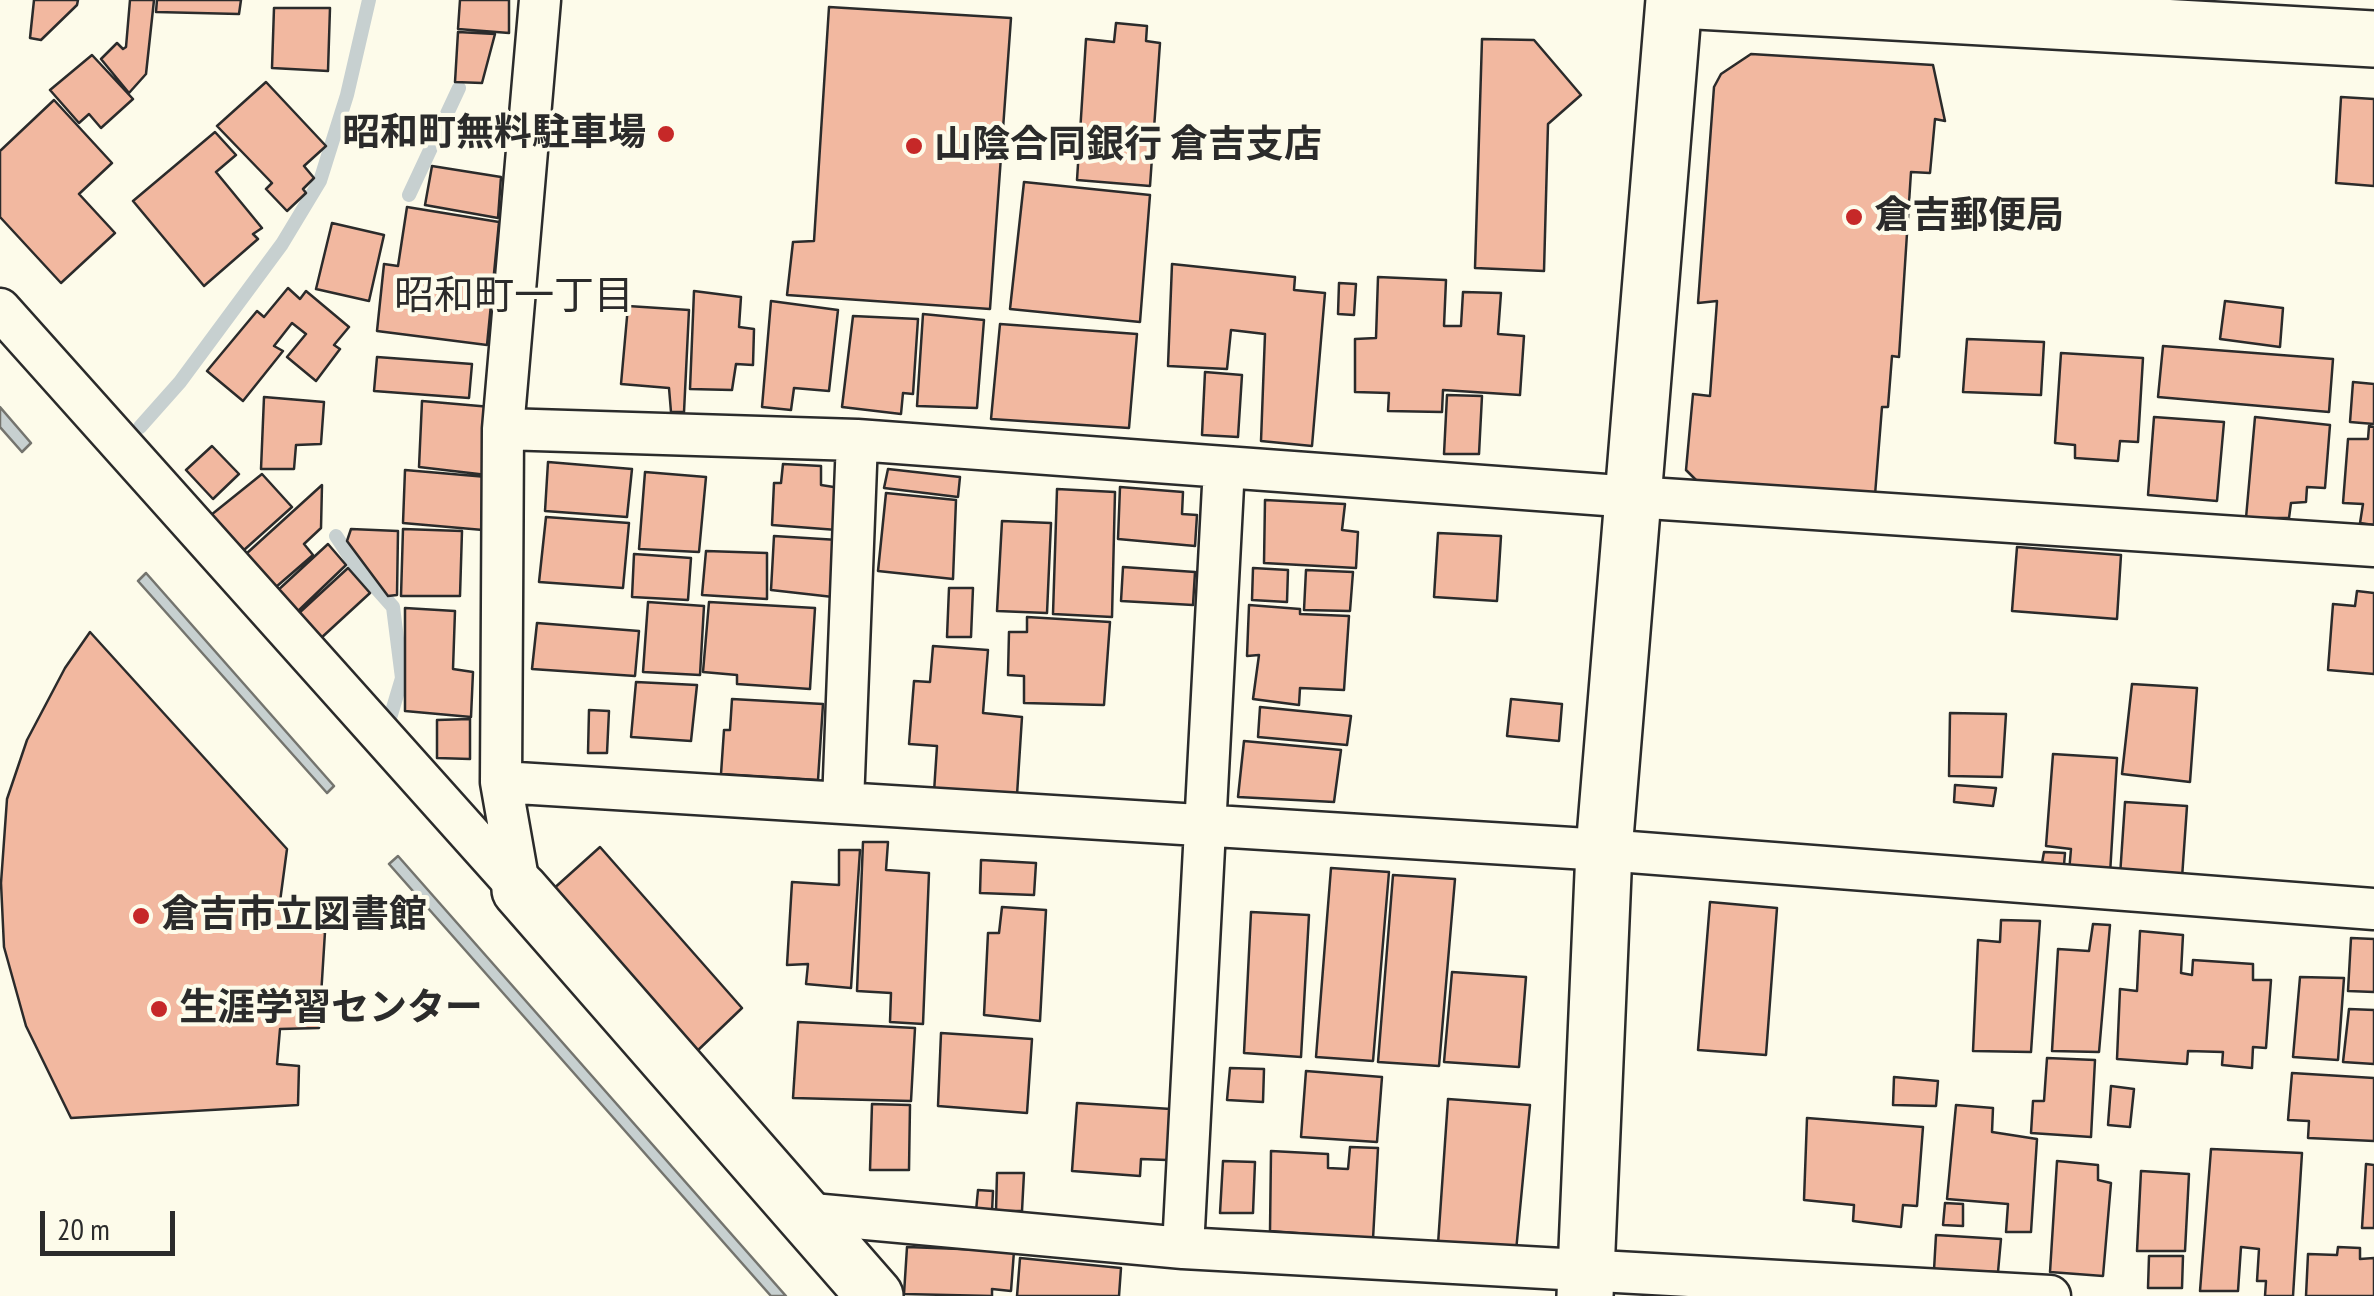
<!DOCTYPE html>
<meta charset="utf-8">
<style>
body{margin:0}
#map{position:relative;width:2374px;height:1296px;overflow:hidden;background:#fdfbea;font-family:"PT Sans Narrow",sans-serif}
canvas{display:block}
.scale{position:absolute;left:40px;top:1211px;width:135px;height:45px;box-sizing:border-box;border:5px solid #2b2b2b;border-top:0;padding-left:12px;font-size:30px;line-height:35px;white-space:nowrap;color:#2b2b2b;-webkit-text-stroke:8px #fdfbea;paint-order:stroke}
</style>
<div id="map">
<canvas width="2374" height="1296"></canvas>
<div class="scale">20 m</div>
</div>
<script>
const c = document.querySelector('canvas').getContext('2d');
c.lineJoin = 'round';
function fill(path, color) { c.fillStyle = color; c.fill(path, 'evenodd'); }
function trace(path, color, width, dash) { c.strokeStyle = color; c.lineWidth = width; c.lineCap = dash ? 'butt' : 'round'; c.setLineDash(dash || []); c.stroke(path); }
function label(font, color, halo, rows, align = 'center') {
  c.font = font + ' "PT Sans Narrow","Noto Sans JP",sans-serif'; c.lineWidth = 8; c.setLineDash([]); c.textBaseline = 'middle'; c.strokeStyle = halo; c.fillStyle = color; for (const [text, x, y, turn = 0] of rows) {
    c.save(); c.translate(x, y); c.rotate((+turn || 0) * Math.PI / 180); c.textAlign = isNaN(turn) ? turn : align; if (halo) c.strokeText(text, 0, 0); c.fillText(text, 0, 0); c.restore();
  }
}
const water = new Path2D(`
 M0,407L31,443L22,452L0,427Z
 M146,573L334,786L327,793L138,581Z
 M398,856L786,1296H771L389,864Z`);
fill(water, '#c7d0d0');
trace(water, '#74746e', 2.5);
trace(new Path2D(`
 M409,195L459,88
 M140,427L180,382L282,244L320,181L347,95L369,0
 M336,536L353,562L393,607L402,678L390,718`), '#c7d0d0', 14);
const building = new Path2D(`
 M34,0H78L77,5L41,40L30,38Z
 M130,0H154L146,74L129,93L101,59L117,43L123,49L126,47Z
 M157,0H241L239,14L156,12Z
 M460,0H509V33L458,29Z
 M829,7L1011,18L990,309L787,295L793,242L814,241Z
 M274,8H330L328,71L272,68Z
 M1116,23L1147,26L1146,41L1160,43L1150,186L1077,180L1086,39L1114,42Z
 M458,32L495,34L482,83L455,82Z
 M1482,39L1534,40L1581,95L1548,124L1544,271L1475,268Z
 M1751,54L1933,65L1945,121L1935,119L1930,173L1911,172L1899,357L1892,356L1888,407H1882L1875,495L1699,483L1686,470L1693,394L1710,396L1717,301L1698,303L1714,87L1721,74Z
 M92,55L133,99L101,128L89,114L79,123L50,90Z
 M266,82L326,146L304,166L314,178L303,189L306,193L287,211L266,189L272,183L217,126Z
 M2341,97L2374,99V186L2336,183Z
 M54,100L112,163L79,194L115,233L61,283L0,217V151Z
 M215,132L236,155L216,172L262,228L253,234L258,239L204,286L133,201Z
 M432,166L501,177L498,218L425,205Z
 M1024,182L1150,195L1140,322L1010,309Z
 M407,207L499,222L487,345L377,331L384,264L398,266Z
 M332,223L384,235L369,301L316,289Z
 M1172,264L1295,277L1294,290L1325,293L1312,446L1261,441L1265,334L1231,330L1227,369L1168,366Z
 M1378,277L1446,280L1444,326H1461L1463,292L1501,293L1498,334L1524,336L1520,395L1443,390L1442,412L1388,411L1389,393L1355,392V339L1376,338Z
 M1339,283L1356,284L1354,315L1338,314Z
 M288,288L300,299L306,291L349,327L334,345L340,349L316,381L287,357L306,334L292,323L274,346L283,351L243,401L207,371L257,311L264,317Z
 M694,291L741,297L739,327L754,329L753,365L736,364L732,390L690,389Z
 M771,301L838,310L829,391L794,388L791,410L762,407Z
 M2225,301L2283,308L2280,347L2220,339Z
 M628,306L689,310L684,412H671L669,388L621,384Z
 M923,314L984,320L977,408L917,406Z
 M853,316L918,319L913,394L903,393L901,414L842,407Z
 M1000,324L1137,334L1129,428L991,419Z
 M1967,339L2044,342L2041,395L1963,392Z
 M2163,346L2333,359L2329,412L2158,397Z
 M2061,353L2143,358L2138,442L2120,441L2118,461L2075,458V445L2055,443Z
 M377,357L472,364L469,398L374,391Z
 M1205,372L1242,375L1238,437L1202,435Z
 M2353,382L2374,384V424L2350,422Z
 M1447,395L1482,396L1479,454H1444Z
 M264,397L324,402L321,444L296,445L294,469H261Z
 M422,401L491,407L487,475L419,467Z
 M2154,417L2224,422L2217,501L2148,495Z
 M2255,417L2330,425L2325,488L2307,487L2306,502L2291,503L2289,518H2246Z
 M2369,426L2374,427V525L2360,523L2363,504L2343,503L2348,439H2368Z
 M212,446L239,474L213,499L186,470Z
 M548,462L632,469L627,517L545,511Z
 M783,464L821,466V485L840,488L837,530L772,525L774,483H781Z
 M888,469L960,477L958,497L884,488Z
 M405,470L487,477L483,530L403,523Z
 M645,472L706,477L699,552L639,549Z
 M262,474L292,507L244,550L211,515Z
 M322,485L321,528L304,544L313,555L276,587L246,554Z
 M1120,487L1183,492L1182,514L1197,515L1195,546L1118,539Z
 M1057,489L1115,492L1112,617L1053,614Z
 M886,493L956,500L953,579L878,571Z
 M1265,500L1345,504L1342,530L1358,532L1356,568L1264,563Z
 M546,517L629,523L623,588L539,582Z
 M1002,521L1051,523L1047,613L997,611Z
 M351,529L398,531L397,595L388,596L347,541Z
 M403,529L462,531L460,596H401Z
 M1438,533L1501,536L1497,601L1434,597Z
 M774,536L838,540L833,597L771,590Z
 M328,544L346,565L296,613L276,592Z
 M2017,547L2121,555L2117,619L2012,611Z
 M706,551L767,553V599L702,595Z
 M634,554L691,558L688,600L632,597Z
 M1123,567L1195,572L1193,605L1121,601Z
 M348,568L370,593L320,639L298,614Z
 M1253,568L1288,570L1287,602L1252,600Z
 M1306,570L1353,572L1350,611L1304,610Z
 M949,588H973L971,637H947Z
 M2357,591L2374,593V674L2328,670L2333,604L2355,606Z
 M648,602L704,606L700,675L643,672Z
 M709,602L815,608L810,689L737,684V675L703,672Z
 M1249,605L1300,609V614L1349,616L1344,690L1300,688L1299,705L1253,699L1259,655L1247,656Z
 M405,608L455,611L453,669L473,672L471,717L405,711Z
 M1027,617L1110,622L1104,705L1024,703V676L1008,675L1009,632H1027Z
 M537,623L639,631L635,676L532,669Z
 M90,632L287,849L279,909L287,911L286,929L325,932L319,1028L280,1029L277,1064L299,1066L298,1105L71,1118L26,1026L4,947L1,883L7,799L27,740L65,668Z
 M933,646L988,650L983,713L1022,717L1017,795L934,792L937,746L909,744L914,681L930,682Z
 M636,682L697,685L691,741L631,737Z
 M2132,684L2197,688L2190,782L2122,774Z
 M732,699L823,704L818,780L721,774L724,730H730Z
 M1511,699L1562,704L1559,741L1507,736Z
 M1260,707L1351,716L1347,745L1258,737Z
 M589,710L609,711L607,753H588Z
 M1950,713L2006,714L2002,777L1949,776Z
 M470,719V759L437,758V720Z
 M1244,741L1341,750L1334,802L1238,797Z
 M2053,754L2117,758L2110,874L2069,872L2071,849L2046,846Z
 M1955,785L1996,788L1993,806L1954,802Z
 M2125,802L2187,806L2182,878L2120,876Z
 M863,842H888L886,870L929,873L923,1024L890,1022L891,993L857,991Z
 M600,847L742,1008L694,1054L551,891Z
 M839,850H860L851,988L806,984L808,964L787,965L792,882L839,885Z
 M2044,852L2065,853L2064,865L2042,863Z
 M981,860L1036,863L1034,895L980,893Z
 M1331,868L1389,872L1373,1061L1316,1057Z
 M1393,875L1455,879L1439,1066L1378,1062Z
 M1710,902L1777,908L1766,1055L1698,1050Z
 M1002,907L1046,910L1040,1021L984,1015L988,933H999Z
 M1251,912L1309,915L1301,1057L1244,1053Z
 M2001,920L2040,921L2031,1052L1973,1051L1978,940L2000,942Z
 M2093,924L2110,925L2099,1052L2052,1051L2058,949L2089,951Z
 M2140,931L2183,935L2181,973L2192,975L2193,960L2253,964V980H2271L2266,1048L2253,1047L2252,1068L2222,1065L2223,1052L2188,1051L2187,1064L2117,1059L2120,989L2137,991Z
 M2351,938L2374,939V992L2348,991Z
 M1452,972L1526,977L1519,1067L1444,1062Z
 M2300,977L2344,978L2338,1060L2293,1057Z
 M2349,1009L2374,1010V1064L2343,1062Z
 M798,1022L915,1028L911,1101L793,1098Z
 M941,1033L1032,1039L1027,1113L938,1106Z
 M2047,1058L2095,1060L2091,1137L2031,1133L2033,1101H2044Z
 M1230,1068L1264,1069L1263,1102L1227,1100Z
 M1306,1071L1382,1077L1377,1142L1301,1137Z
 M2292,1073L2374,1078V1141L2308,1138L2309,1121L2288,1120Z
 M1894,1077L1938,1081L1936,1106L1893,1105Z
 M2111,1086L2134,1089L2130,1127L2108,1125Z
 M1448,1099L1530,1105L1516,1251L1438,1244Z
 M1077,1103L1171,1109L1167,1160L1141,1159L1140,1176L1072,1171Z
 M872,1104L910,1105L909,1170H870Z
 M1956,1105L1993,1108L1992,1132L2037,1139L2031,1232H2006L2008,1204L1947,1199Z
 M1807,1118L1923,1127L1917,1206L1903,1205L1901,1227L1853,1221L1854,1205L1804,1200Z
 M1350,1147L1378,1148L1373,1239L1270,1231L1271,1151L1328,1154V1168L1348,1169Z
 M2211,1149L2302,1153L2293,1296H2265L2266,1281H2257L2259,1249L2241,1247L2238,1291H2200Z
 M1223,1161L1255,1162L1253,1213H1220Z
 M2057,1161L2098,1165V1180L2111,1183L2103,1276L2050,1272Z
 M2366,1164L2374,1165V1228H2362Z
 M2141,1171L2189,1174L2185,1251H2137Z
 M997,1173H1024L1022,1211H996Z
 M978,1190L993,1191L992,1212L976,1211Z
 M1945,1203L1963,1204V1226L1943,1225Z
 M1936,1235L2001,1239L1998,1272L1934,1270Z
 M907,1247L1014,1251L1011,1291L992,1289V1296L904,1294Z
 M2338,1247L2360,1248V1259L2374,1258V1296H2306L2308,1254L2337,1255Z
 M2149,1256H2183L2182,1288H2148Z
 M1020,1258L1121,1268L1119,1296H1017Z`);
fill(building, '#f2b8a0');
trace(building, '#2b2b2b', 2.5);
const street = new Path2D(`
 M0,309L520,890
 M503,429L857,440L1633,497L2374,546
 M501,782L1604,850L2374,909
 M843,803L857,440
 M520,890L501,782L503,429L540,0
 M801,1213L1183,1248L2050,1296
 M1183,1248L1224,467`);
const secondary = new Path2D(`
 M520,890L875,1296
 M1585,1296L1604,850L1674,0`);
const primary = new Path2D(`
 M1680,0L2374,39`);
trace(street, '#2b2b2b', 45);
trace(secondary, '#2b2b2b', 60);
trace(primary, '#2b2b2b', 60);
trace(street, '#fdfbea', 40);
trace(secondary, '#fdfbea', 55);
trace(primary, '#fdfbea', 55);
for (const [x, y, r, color] of [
 [666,134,10,"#c62828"],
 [914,146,10,"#c62828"],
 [1854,217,10,"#c62828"],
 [141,916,10,"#c62828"],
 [159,1009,10,"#c62828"]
]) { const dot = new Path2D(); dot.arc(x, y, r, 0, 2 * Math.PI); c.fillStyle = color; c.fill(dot); trace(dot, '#fdfbea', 4); }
label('bold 38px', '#2b2b2b', '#fdfbea', [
 ["昭和町無料駐車場",646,134,"right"],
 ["山陰合同銀行 倉吉支店",934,146],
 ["倉吉郵便局",1874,217],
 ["倉吉市立図書館",161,916],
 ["生涯学習センター",179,1009]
], 'left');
label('40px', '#2b2b2b', '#fdfbea', [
 ["昭和町一丁目",514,298]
]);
</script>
